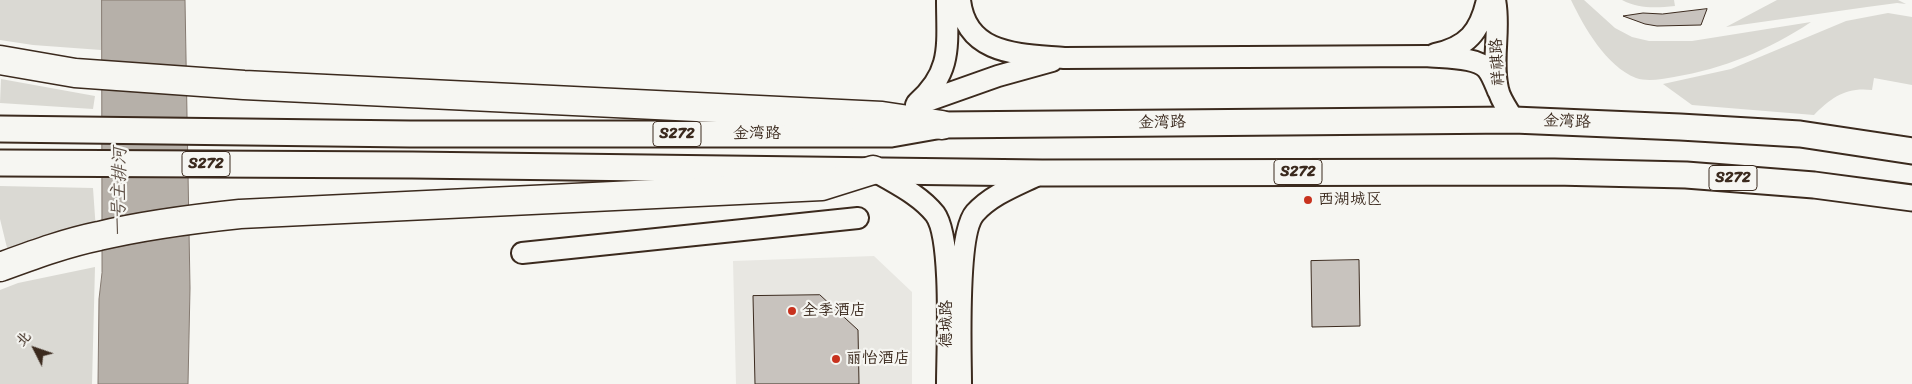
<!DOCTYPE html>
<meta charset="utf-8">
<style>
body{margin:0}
#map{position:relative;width:1912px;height:384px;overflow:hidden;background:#f6f6f2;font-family:Sriracha,"LXGW WenKai TC",sans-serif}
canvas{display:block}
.north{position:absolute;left:10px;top:324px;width:50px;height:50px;-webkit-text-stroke:4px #f6f6f2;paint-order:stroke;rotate:311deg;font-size:14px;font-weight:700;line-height:20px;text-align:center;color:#3b2a1e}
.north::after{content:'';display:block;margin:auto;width:18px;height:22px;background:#3b2a1e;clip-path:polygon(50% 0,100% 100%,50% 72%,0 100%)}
</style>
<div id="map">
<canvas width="1912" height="384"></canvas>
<div class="north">北</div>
</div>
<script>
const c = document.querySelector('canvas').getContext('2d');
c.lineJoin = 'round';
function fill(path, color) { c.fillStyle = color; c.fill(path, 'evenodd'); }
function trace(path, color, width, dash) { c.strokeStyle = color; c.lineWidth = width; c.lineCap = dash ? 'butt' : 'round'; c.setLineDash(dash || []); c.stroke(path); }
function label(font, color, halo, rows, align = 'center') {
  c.font = font + ' Sriracha,"LXGW WenKai TC",sans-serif'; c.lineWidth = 4.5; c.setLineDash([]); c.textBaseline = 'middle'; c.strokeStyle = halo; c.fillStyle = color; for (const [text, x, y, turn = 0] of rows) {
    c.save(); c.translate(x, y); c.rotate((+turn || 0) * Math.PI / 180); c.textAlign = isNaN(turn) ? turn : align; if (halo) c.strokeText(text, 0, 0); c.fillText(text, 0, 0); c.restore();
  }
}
fill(new Path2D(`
 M874,256L912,292V384H736L733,261Z`), '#e8e7e2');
fill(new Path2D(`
 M0,0H104L101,50L33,45L0,40Z
 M1571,0H1584L1615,28L1632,37L1649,41H1692L1811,22C1769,50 1723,69 1674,77C1662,79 1648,82 1636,78C1606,66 1584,27 1571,0Z
 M1622,0H1674L1675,6C1656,8 1639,9 1622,0Z
 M1777,0H1898L1906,4L1897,3L1867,7L1726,27Z
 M1888,13L1912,17V85L1874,78L1872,90C1846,87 1832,97 1814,115L1692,105L1663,84L1731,69L1846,21Z
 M1,79L95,96L93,109L0,103Z
 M0,186L93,188L96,231L9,256L0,219Z
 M95,267L92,384H0V290L18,283Z`), '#dad9d3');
const water = new Path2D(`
 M102,0H185L190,288L188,384H98L99,299L102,273Z`);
fill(water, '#b6b0a9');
trace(water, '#857a71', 1);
const building = new Path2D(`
 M1707,9L1701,25L1657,26L1645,24L1623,16L1643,13L1662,14Z
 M1359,260L1360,326L1312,327L1311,261Z
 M820,295L858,330L859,384H755L753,296Z`);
fill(building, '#c8c3be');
trace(building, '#3b2a1e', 1);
const minor = new Path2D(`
 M960,0C966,56 1020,54 1064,58L1426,56C1442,58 1476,56 1487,69C1492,75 1495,84 1498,91
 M1495,0C1501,29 1491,60 1498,89C1500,100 1509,111 1514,120
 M1435,54C1467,47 1480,32 1487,0
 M917,103C953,72 947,44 947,0
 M916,105L998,76L1052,61
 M873,170C894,183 919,194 935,214C953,238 947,350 947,384
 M522,253L858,218
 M961,384C961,352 956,234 975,213C992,194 1018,185 1040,174`);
const major = new Path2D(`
 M0,129L410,134H891L942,125L1514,120L1680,127L1800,134L1912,151
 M0,163L412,165L1042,173L1554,172L1686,175L1814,185L1912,198`);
const highway = new Path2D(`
 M0,60L75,73L244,85L882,116L942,125
 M0,267C33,255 65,243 99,236C145,225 192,219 240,214L822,186L873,170`);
trace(minor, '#3b2a1e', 24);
trace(major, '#3b2a1e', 29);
trace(highway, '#3b2a1e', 31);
trace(minor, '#f6f6f2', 20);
trace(major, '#f6f6f2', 25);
trace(highway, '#f6f6f2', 28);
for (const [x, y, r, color] of [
 [1308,200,5,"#c8321e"],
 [792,311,5,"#c8321e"],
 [836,359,5,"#c8321e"]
]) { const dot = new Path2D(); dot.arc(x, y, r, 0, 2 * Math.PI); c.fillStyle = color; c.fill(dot); trace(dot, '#f6f6f2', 2); }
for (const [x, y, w] of [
 [677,134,48],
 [206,164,48],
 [1298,172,48],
 [1733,178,48]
]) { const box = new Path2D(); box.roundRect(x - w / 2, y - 12.5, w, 25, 4); c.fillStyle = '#f6f6f2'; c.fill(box); trace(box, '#3b2a1e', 1); }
label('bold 15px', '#3b2a1e', null, [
 ["S272",677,134],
 ["S272",206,164],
 ["S272",1298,172],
 ["S272",1733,178]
]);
label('16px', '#3b2a1e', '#f6f6f2', [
 ["祥祺路",1498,62,-93],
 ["金湾路",1567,122,2],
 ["金湾路",1162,123,-1],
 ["金湾路",757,134],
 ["德城路",947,324,-90]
]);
label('16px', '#3b2a1e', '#f6f6f2', [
 ["西湖城区",1318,200],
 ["全季酒店",802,311],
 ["丽怡酒店",846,359]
], 'left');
label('italic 18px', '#605248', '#f6f6f2', [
 ["一号主排河",120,192,-89]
]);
</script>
